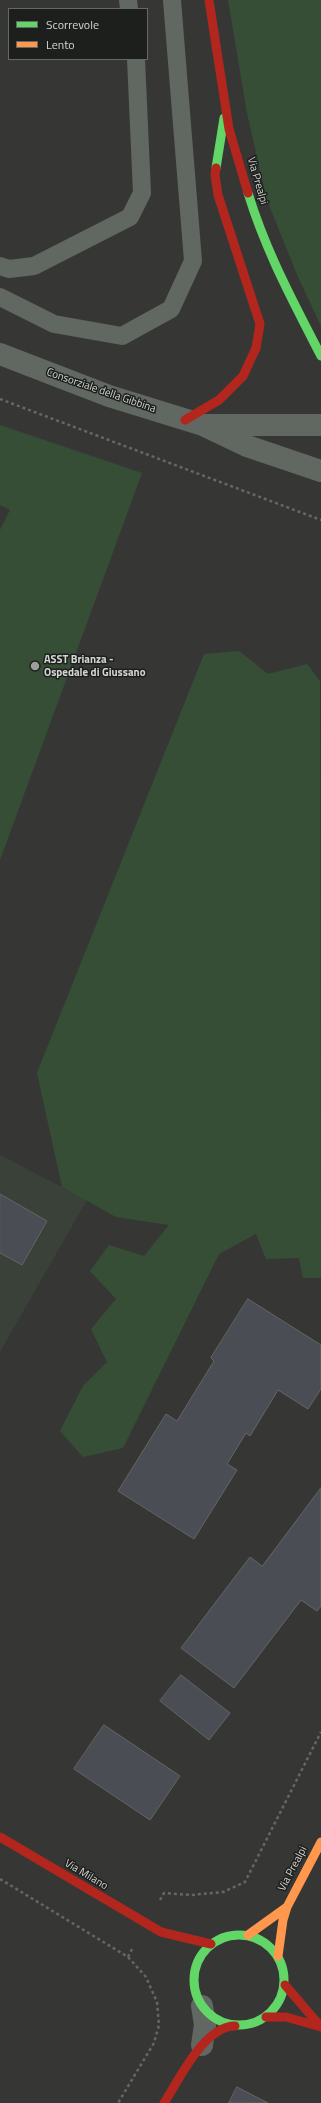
<!DOCTYPE html>
<style>
body{margin:0}
#map{position:relative;width:321px;height:2103px;overflow:hidden;background:#363735;font-family:"Titillium Web",sans-serif}
canvas{display:block}
.legend{position:absolute;left:8px;top:8px;width:140px;height:52px;box-sizing:border-box;background:#1d1f1d;border:1px solid #666866;margin:0;padding:5px 7px;list-style:none;font-size:12px;color:#d4d6d4}
.legend li{display:flex;align-items:center;gap:8px;height:20px}
.legend b{width:20px;border:1px solid #666866}
</style>
<div id="map">
<canvas width="321" height="2103"></canvas>
<ul class="legend">
<li><b style="height:5px;background:#63d668"></b>Scorrevole</li>
<li><b style="height:5px;background:#ff974d"></b>Lento</li>
</ul>
</div>
<script>
const c = document.querySelector('canvas').getContext('2d');
c.lineJoin = 'round';
function fill(path, color) { c.fillStyle = color; c.fill(path, 'evenodd'); }
function trace(path, color, width, dash) { c.strokeStyle = color; c.lineWidth = width; c.lineCap = dash ? 'butt' : 'round'; c.setLineDash(dash || []); c.stroke(path); }
function label(font, color, halo, rows, align = 'center') {
  c.font = font + ' "Titillium Web",sans-serif'; c.lineWidth = 3; c.setLineDash([]); c.textBaseline = 'middle'; c.strokeStyle = halo; c.fillStyle = color; for (const [text, x, y, turn = 0] of rows) {
    c.save(); c.translate(x, y); c.rotate((+turn || 0) * Math.PI / 180); c.textAlign = isNaN(turn) ? turn : align; if (halo) c.strokeText(text, 0, 0); c.fillText(text, 0, 0); c.restore();
  }
}
fill(new Path2D(`
 M0,1155L87,1200L0,1352Z`), '#394139');
fill(new Path2D(`
 M228,0H321V326L298,277L267,200L247,113Z
 M0,425L142,473L0,860V530L10,510L0,505Z
 M239,651L268,674L307,664L320,681L321,1278H303L299,1258L266,1259L256,1234L219,1254L123,1448L83,1457L60,1431L83,1386L107,1362L91,1329L116,1299L90,1271L109,1245L144,1256L169,1225L116,1217L62,1187L37,1073L204,654Z`), '#374e36');
const building = new Path2D(`
 M0,1194L47,1221L22,1265L0,1253Z
 M248,1299L321,1345V1389L308,1409L278,1390L250,1436L246,1433L227,1464L237,1470L194,1539L118,1491L166,1414L177,1421L214,1361L211,1358Z
 M321,1488V1606L317,1611L301,1600L234,1688L181,1648L250,1557L262,1566Z
 M181,1675L230,1713L209,1740L160,1701Z
 M104,1725L180,1776L150,1820L74,1769Z
 M237,2087L268,2103H229Z`);
fill(building, '#4b4d55');
trace(building, '#646565', 1);
trace(new Path2D(`
 M0,399L321,520
 M0,1879L128,1957L146,1977L157,2002L159,2025L154,2043L118,2103
 M160,1900L164,1893L191,1895L223,1892L245,1882L321,1732
 M128,1957L132,1949`), '#646864', 2.5, [3, 3]);
trace(new Path2D(`
 M128,0L129,9
 M0,266L9,269L34,266L130,217L142,193L136,59
 M0,297L54,324L122,336L171,309L193,261L172,0`), '#616761', 18);
trace(new Path2D(`
 M0,354L109,396L203,425L247,446L321,471
 M208,425H321
 M202,2045L205,2025L202,2006`), '#616761', 22);
trace(new Path2D(`
 M216,168L224,118
 M248,193C266,252 293,301 321,356
 M194 1980a45 45 0 1 1 90 0a45 45 0 1 1-90 0Z`), '#63d668', 9);
trace(new Path2D(`
 M248,1935L287,1907
 M278,1956L283,1920L287,1907L321,1842`), '#ff974d', 9);
trace(new Path2D(`
 M209,0L229,129L248,193
 M185,420L219,400L243,376L256,348L260,324L218,195L215,175L216,168
 M0,1837L161,1932L211,1944
 M285,1985L321,2027
 M266,2017H286L321,2027
 M164,2103C179,2080 204,2026 235,2026`), '#b3261e', 9);
for (const [x, y, r, color] of [
 [35,666,5,"#9d9e9c"]
]) { const dot = new Path2D(); dot.arc(x, y, r, 0, 2 * Math.PI); c.fillStyle = color; c.fill(dot); trace(dot, '#1d1f1d', 1.5); }
label('11px', '#d4d6d4', '#1d1f1d', [
 ["Via Prealpi",257,181,74],
 ["Consorziale della Gibbina",101,391,19],
 ["Via Prealpi",293,1869,-62],
 ["Via Milano",86,1875,31]
]);
label('bold 11px', '#d4d6d4', '#1d1f1d', [
 ["ASST Brianza -",44,660],
 ["Ospedale di Giussano",44,673]
], 'left');
</script>
